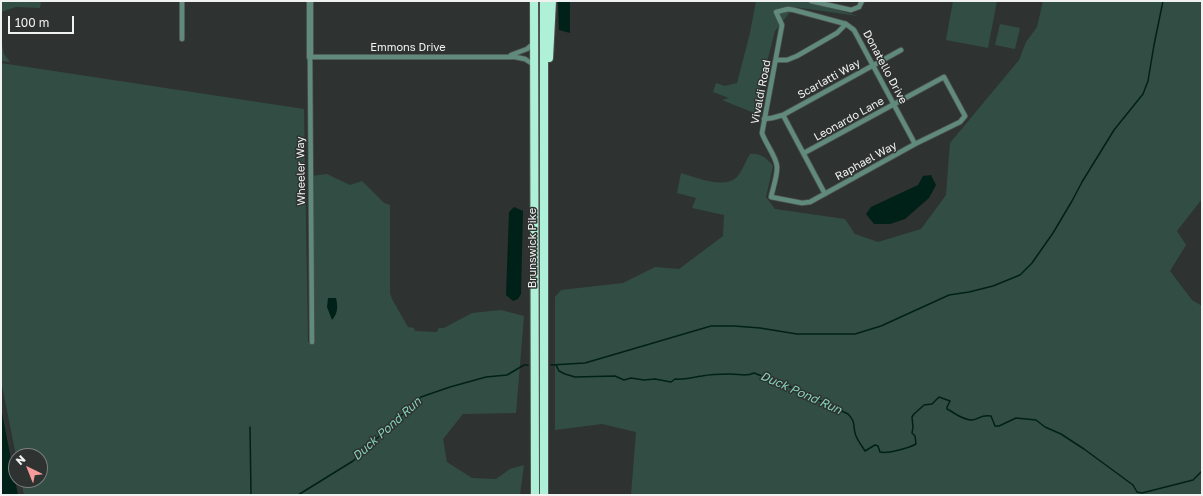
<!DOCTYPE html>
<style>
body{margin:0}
#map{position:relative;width:1203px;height:496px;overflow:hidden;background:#2e3230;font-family:"Golos Text",sans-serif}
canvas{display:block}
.frame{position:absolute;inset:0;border:2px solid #eff2f1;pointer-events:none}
.north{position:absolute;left:8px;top:448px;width:40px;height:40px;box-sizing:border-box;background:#2e3230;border:1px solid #7b7f7d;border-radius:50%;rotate:317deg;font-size:11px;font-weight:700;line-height:16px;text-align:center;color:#eff2f1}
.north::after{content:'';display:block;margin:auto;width:14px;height:18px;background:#f59b9a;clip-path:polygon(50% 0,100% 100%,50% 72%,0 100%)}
.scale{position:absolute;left:8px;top:16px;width:66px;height:18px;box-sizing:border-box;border:2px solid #eff2f1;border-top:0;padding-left:5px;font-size:12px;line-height:14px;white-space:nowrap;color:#eff2f1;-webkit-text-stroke:3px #2e3230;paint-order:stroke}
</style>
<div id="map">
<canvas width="1203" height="496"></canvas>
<div class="frame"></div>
<div class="north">N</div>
<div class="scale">100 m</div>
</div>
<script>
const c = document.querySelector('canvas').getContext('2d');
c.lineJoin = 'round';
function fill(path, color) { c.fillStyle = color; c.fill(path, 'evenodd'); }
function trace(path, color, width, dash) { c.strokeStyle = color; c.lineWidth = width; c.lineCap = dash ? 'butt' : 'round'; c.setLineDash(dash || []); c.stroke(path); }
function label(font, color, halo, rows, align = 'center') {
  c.font = font + ' "Golos Text",sans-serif'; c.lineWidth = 3; c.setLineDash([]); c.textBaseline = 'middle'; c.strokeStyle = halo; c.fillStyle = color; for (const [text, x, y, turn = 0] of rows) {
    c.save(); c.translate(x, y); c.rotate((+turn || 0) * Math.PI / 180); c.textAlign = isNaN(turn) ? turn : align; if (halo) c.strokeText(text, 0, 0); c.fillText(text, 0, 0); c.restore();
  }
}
fill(new Path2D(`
 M1,1H41L40,8L16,7L1,12Z
 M756,1H807L858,16L794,7L775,31L754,113L722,100L729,98L713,92L716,83L725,86L737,83L750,33Z
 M953,1H997L988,48L946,40Z
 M1043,1H1202V199L1177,231L1186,245L1170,271L1192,300L1202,306V495H631L636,432L602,424L555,430V297L561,290L623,283L655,267L679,269L723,236L724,215L692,208L696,198L677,193L681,173C695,177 723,189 736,178C741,174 746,160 750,154C760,153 767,158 773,166L766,197L775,209L845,219L855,234L878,242L921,229L946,195L950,143L1019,60L1026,42L1037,27Z
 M1000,24L1020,28L1015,49L995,45Z
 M1,40L4,54L10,62L1,61Z
 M1,63L304,109L308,342H312L311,176L327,174L350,185L362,181L384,203L390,205V293L392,299L408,327L414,328L415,331L437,332L439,328H444L472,313L501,310L524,316L516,413L463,414L443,439L447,462L472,478L496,479L510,469L524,465L520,495H24L21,480H40V456H16L1,380Z`), '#324e44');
fill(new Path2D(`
 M558,1H570V33L559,30Z
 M931,175L936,185L929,198L905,219L890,224H874L866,214L871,207L918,185L923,176Z
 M514,207L523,211L521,294L518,299L513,301L506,295L509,212Z
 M328,298H336C338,307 338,313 332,320L327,307Z
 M1,408L18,495H1Z`), '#002117');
trace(new Path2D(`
 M551,365L585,363L711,326H734L760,328L797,334H855L881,326L949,295L969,292L993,286L1020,275L1032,263L1053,233L1072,201L1082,182L1114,130L1143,94L1148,81L1154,45L1163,1
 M556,365L559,371L565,374L575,377L615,376L624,380L631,378L644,380L655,379L671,382L675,379C685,380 693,377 702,376C712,374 721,374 730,374C740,374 746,377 754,373L798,390L848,414C857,423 852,426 856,436C858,441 862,446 865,451L875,445L878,446L880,452C887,454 909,448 916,444L915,436L912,433L913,427L912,417L914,414L924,405L932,404L939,397L950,401L947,407V409C955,413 962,420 972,420C979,420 980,414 991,416L995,426H999L1016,418L1036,420L1045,427L1061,434L1084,449L1133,485L1137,492L1142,493L1193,480L1202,471
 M250,427L251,495
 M298,495L353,461L421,397L450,387L486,377L507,375L524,365H528`), '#002117', 1.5);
const minor = new Path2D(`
 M182,1V39
 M811,1L851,10L859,7L862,1
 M511,55L527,49L534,43
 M776,60H787L797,56L837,33L846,24
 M783,115L825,194
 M764,119L772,118L783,115L901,50
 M804,153L944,77L965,116L960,122L915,144L810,202L802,203L771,197C773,188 777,177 777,168C778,159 765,143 762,133L782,25L776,12L788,9L794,10L846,24L854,30L915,144
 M312,342L310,57H515L525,59L534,65`);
const tertiary = new Path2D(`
 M310,1V57`);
const trunk = new Path2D(`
 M534,1L535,495
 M544,1V495
 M549,58L552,1`);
trace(minor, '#4d514f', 6);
trace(tertiary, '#4d514f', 8);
trace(trunk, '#4d514f', 10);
trace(minor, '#608b7c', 4.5);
trace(tertiary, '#608b7c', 6);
trace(trunk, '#aef0d8', 8);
label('11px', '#eff2f1', '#2e3230', [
 ["Emmons Drive",408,48],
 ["Donatello Drive",885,67,62],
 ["Scarlatti Way",829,79,-29],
 ["Vivaldi Road",761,92,-79],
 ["Leonardo Lane",849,119,-29],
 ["Raphael Way",866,161,-29],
 ["Wheeler Way",301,171,-91],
 ["Brunswick Pike",533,248,-90]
]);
label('italic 12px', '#84d3b8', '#2e3230', [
 ["Duck Pond Run",801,393,24],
 ["Duck Pond Run",387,429,-42]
]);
</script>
